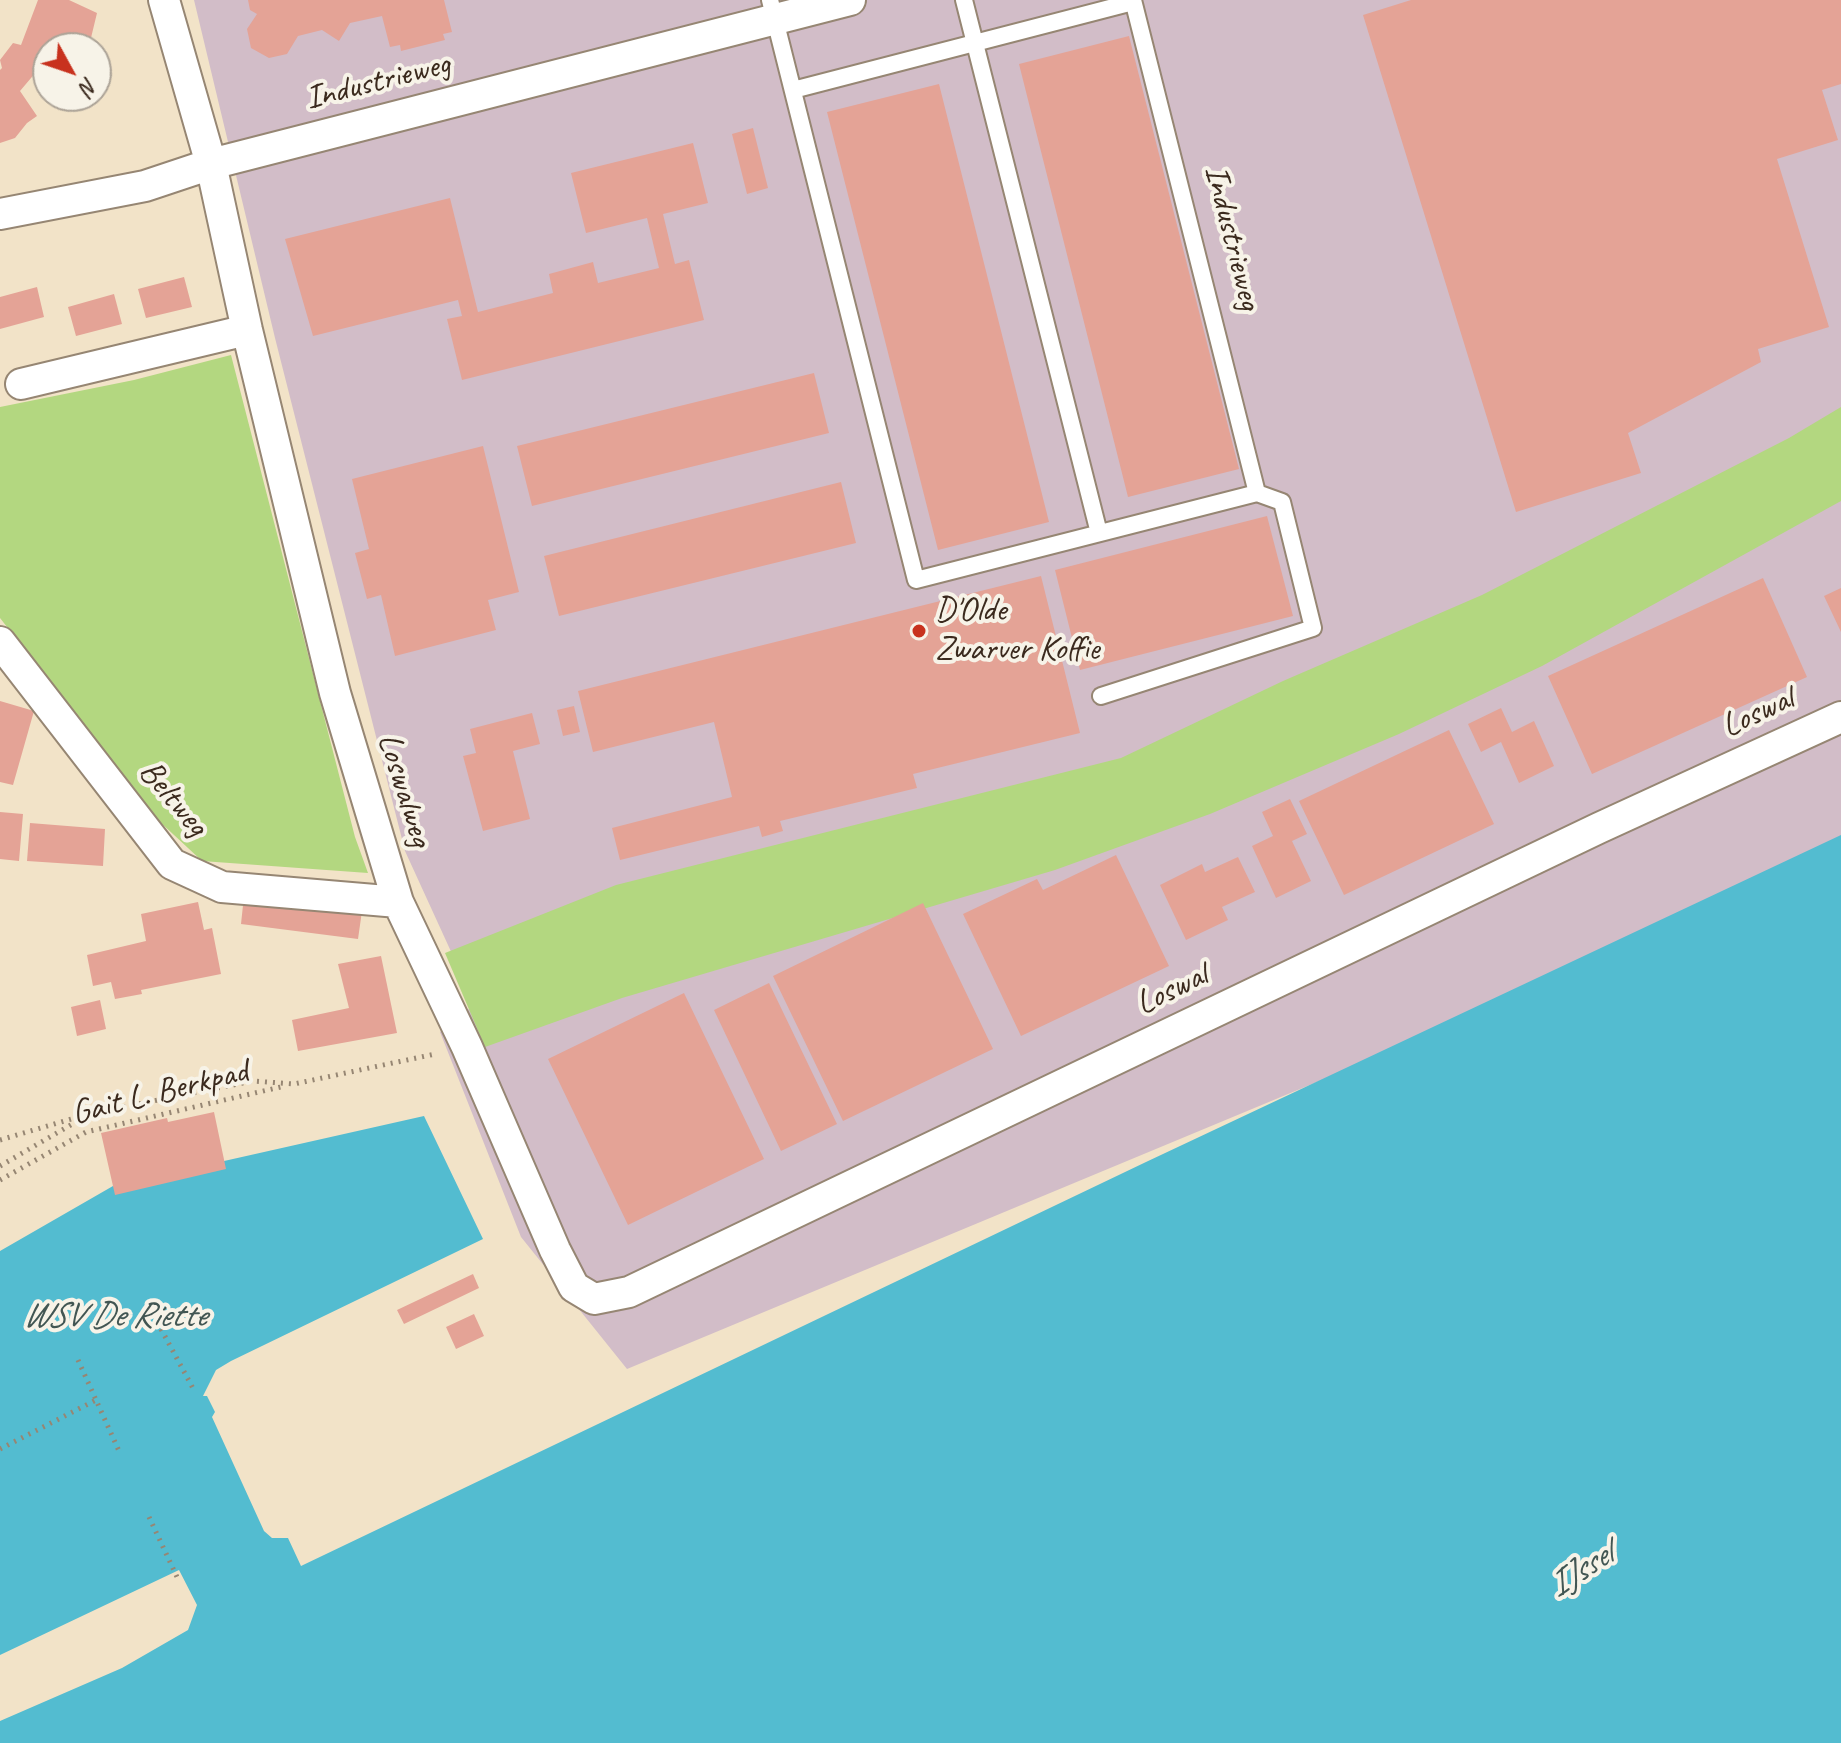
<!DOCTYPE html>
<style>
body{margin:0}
#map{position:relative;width:1841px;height:1743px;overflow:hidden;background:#f2e3c8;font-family:Caveat,sans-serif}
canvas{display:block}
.north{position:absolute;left:32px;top:32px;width:80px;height:80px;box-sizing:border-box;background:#f7f3e8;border:2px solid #aca397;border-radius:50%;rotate:130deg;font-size:22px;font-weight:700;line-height:32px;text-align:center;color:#3b2a1e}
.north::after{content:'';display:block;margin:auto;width:28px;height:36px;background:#c8321e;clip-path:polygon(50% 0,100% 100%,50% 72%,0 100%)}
</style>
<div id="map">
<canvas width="1841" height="1743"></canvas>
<div class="north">N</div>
</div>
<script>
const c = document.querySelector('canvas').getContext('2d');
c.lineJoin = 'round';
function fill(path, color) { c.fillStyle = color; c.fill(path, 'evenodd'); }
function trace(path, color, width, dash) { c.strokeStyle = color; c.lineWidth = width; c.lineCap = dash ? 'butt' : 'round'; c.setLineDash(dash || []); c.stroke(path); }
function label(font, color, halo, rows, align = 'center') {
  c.font = font + ' Caveat,sans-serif'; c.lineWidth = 8; c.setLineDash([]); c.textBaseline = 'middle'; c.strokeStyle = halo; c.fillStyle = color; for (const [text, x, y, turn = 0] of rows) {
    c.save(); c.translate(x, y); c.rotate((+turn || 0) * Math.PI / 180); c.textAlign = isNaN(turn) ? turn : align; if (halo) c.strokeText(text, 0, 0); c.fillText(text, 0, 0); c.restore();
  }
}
fill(new Path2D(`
 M194,0H1841V864L627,1369L521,1237L440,1032L475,1004L405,851L275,338Z`), '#d2bdc8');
fill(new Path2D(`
 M231,355L355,837L368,873L202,861L160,822L0,618V407L134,380Z
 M1841,407V501L1542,666L1399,734L1210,814L1055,870L622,998L485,1047L445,953L616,885L1121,758L1283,681L1482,595L1789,438Z`), '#b3d780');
fill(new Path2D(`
 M1841,835V1743H0V1721L122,1668L188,1630L197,1605L179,1570L0,1655V1251L113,1186L424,1116L483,1239L231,1361L216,1370L203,1396H207L215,1412L212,1417L264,1531L272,1538H288L301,1566L1146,1162Z`), '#53bcd0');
fill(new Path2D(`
 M38,0H69L97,13L90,42L87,48H48V58L20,91L37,116L27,123L15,138L0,143V70L2,68L0,60L13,43L21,45Z
 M248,0H444L452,32L443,34L445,40L401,51L400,45L390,47L382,16L350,23L339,41L322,30L298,36L287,54L269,58L251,48L247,29L257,14L250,10Z
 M1411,0H1841V84L1822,90L1838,140L1777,159L1829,327L1758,349L1761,362L1628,433L1641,473L1516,512L1363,15Z
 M1129,36L1239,469L1128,497L1019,64Z
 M939,84L1049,522L938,550L827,112Z
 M753,128L768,188L747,194L732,134Z
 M693,143L708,203L663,214L675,264L689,260L704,320L462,380L447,319L462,316L458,300L313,336L285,239L450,198L478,312L553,293L549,274L593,262L598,283L659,268L647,218L586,233L571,173Z
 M184,277L192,307L146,318L138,289Z
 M37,287L44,317L0,329V297Z
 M114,294L122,324L76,336L68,307Z
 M814,373L829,433L532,506L517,446Z
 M483,446L519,592L488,600L496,630L395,656L381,595L367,599L355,553L369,549L352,479Z
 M841,482L856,543L559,616L544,556Z
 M1267,516L1293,616L1080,670L1055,570Z
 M1041,576L1080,733L913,774L917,788L780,821L783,831L762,837L759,826L620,860L612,828L732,797L714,722L593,752L578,691Z
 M1763,578L1807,677L1592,774L1548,676Z
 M1841,588V632L1824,596Z
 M0,701L34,711L13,785L0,782Z
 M574,706L580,732L563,736L557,710Z
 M1501,708L1512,732L1534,721L1554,766L1519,783L1501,742L1481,752L1468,724Z
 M532,713L540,744L513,751L530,819L483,831L463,756L476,753L470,729Z
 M1449,730L1494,824L1344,895L1299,801Z
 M1290,799L1307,834L1292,841L1311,881L1276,898L1252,846L1273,836L1262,812Z
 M0,812L23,814L19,861L0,859Z
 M30,823L105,829L103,866L27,861Z
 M1116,855L1169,966L1021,1036L963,914L1037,879L1043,890Z
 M1238,857L1255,892L1222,907L1228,920L1186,940L1160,885L1202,864L1205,872Z
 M244,896L362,911L358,939L241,924Z
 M198,902L204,930L212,928L221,974L141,990L142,994L115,999L111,982L93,986L87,955L146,941L141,914Z
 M923,903L993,1049L843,1121L773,976Z
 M381,956L397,1033L298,1051L292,1020L349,1008L338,964Z
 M769,983L837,1124L781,1151L714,1010Z
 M684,993L764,1159L628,1225L548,1059Z
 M100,1000L106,1029L77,1036L71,1007Z
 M214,1112L226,1169L115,1195L101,1133L167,1118L168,1122Z
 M473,1274L479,1288L404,1324L397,1310Z
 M474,1314L484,1336L456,1349L446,1327Z`), '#e4a396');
const service = new Path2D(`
 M770,0L916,580L1257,493L1282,502L1313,628L1101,696
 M964,0L1099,533
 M1133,0L1257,493
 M793,90L1133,2`);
const minor = new Path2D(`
 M164,0L211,164L247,330L335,693L398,902L467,1047L555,1250L574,1287L594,1299L629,1292L1599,828L1841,717
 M0,214L145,186L211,164L850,0
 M21,384L247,330
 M0,642L172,864L222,887L398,902`);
trace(service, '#968673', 20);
trace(minor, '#968673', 34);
trace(new Path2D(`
 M0,1140L88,1114L253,1081L294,1084L435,1054
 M0,1166L81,1119
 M0,1180L86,1132L285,1086
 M161,1329L195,1392
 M78,1360L119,1451
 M0,1449L96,1400
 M149,1517L177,1577`), '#968673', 5, [2, 6]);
trace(service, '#fff', 16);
trace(minor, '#fff', 30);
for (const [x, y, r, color] of [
 [919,631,8,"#c8321e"]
]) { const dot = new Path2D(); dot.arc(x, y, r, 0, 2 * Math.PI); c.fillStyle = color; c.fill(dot); trace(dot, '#f7f3e8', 3); }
label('34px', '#3b2a1e', '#f7f3e8', [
 ["Industrieweg",378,82,-14],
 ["Industrieweg",1232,238,76],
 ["Loswal",1758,713,-25],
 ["Loswalweg",404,790,73],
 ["Beltweg",173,799,50],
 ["Loswal",1172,990,-26],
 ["Gait L. Berkpad",160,1093,-14]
]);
label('34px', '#3b2a1e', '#f7f3e8', [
 ["D'Olde",935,611],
 ["Zwarver Koffie",935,650]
], 'left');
label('italic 36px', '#425653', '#f7f3e8', [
 ["WSV De Riette",114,1317],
 ["IJssel",1581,1571,-33]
]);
</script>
